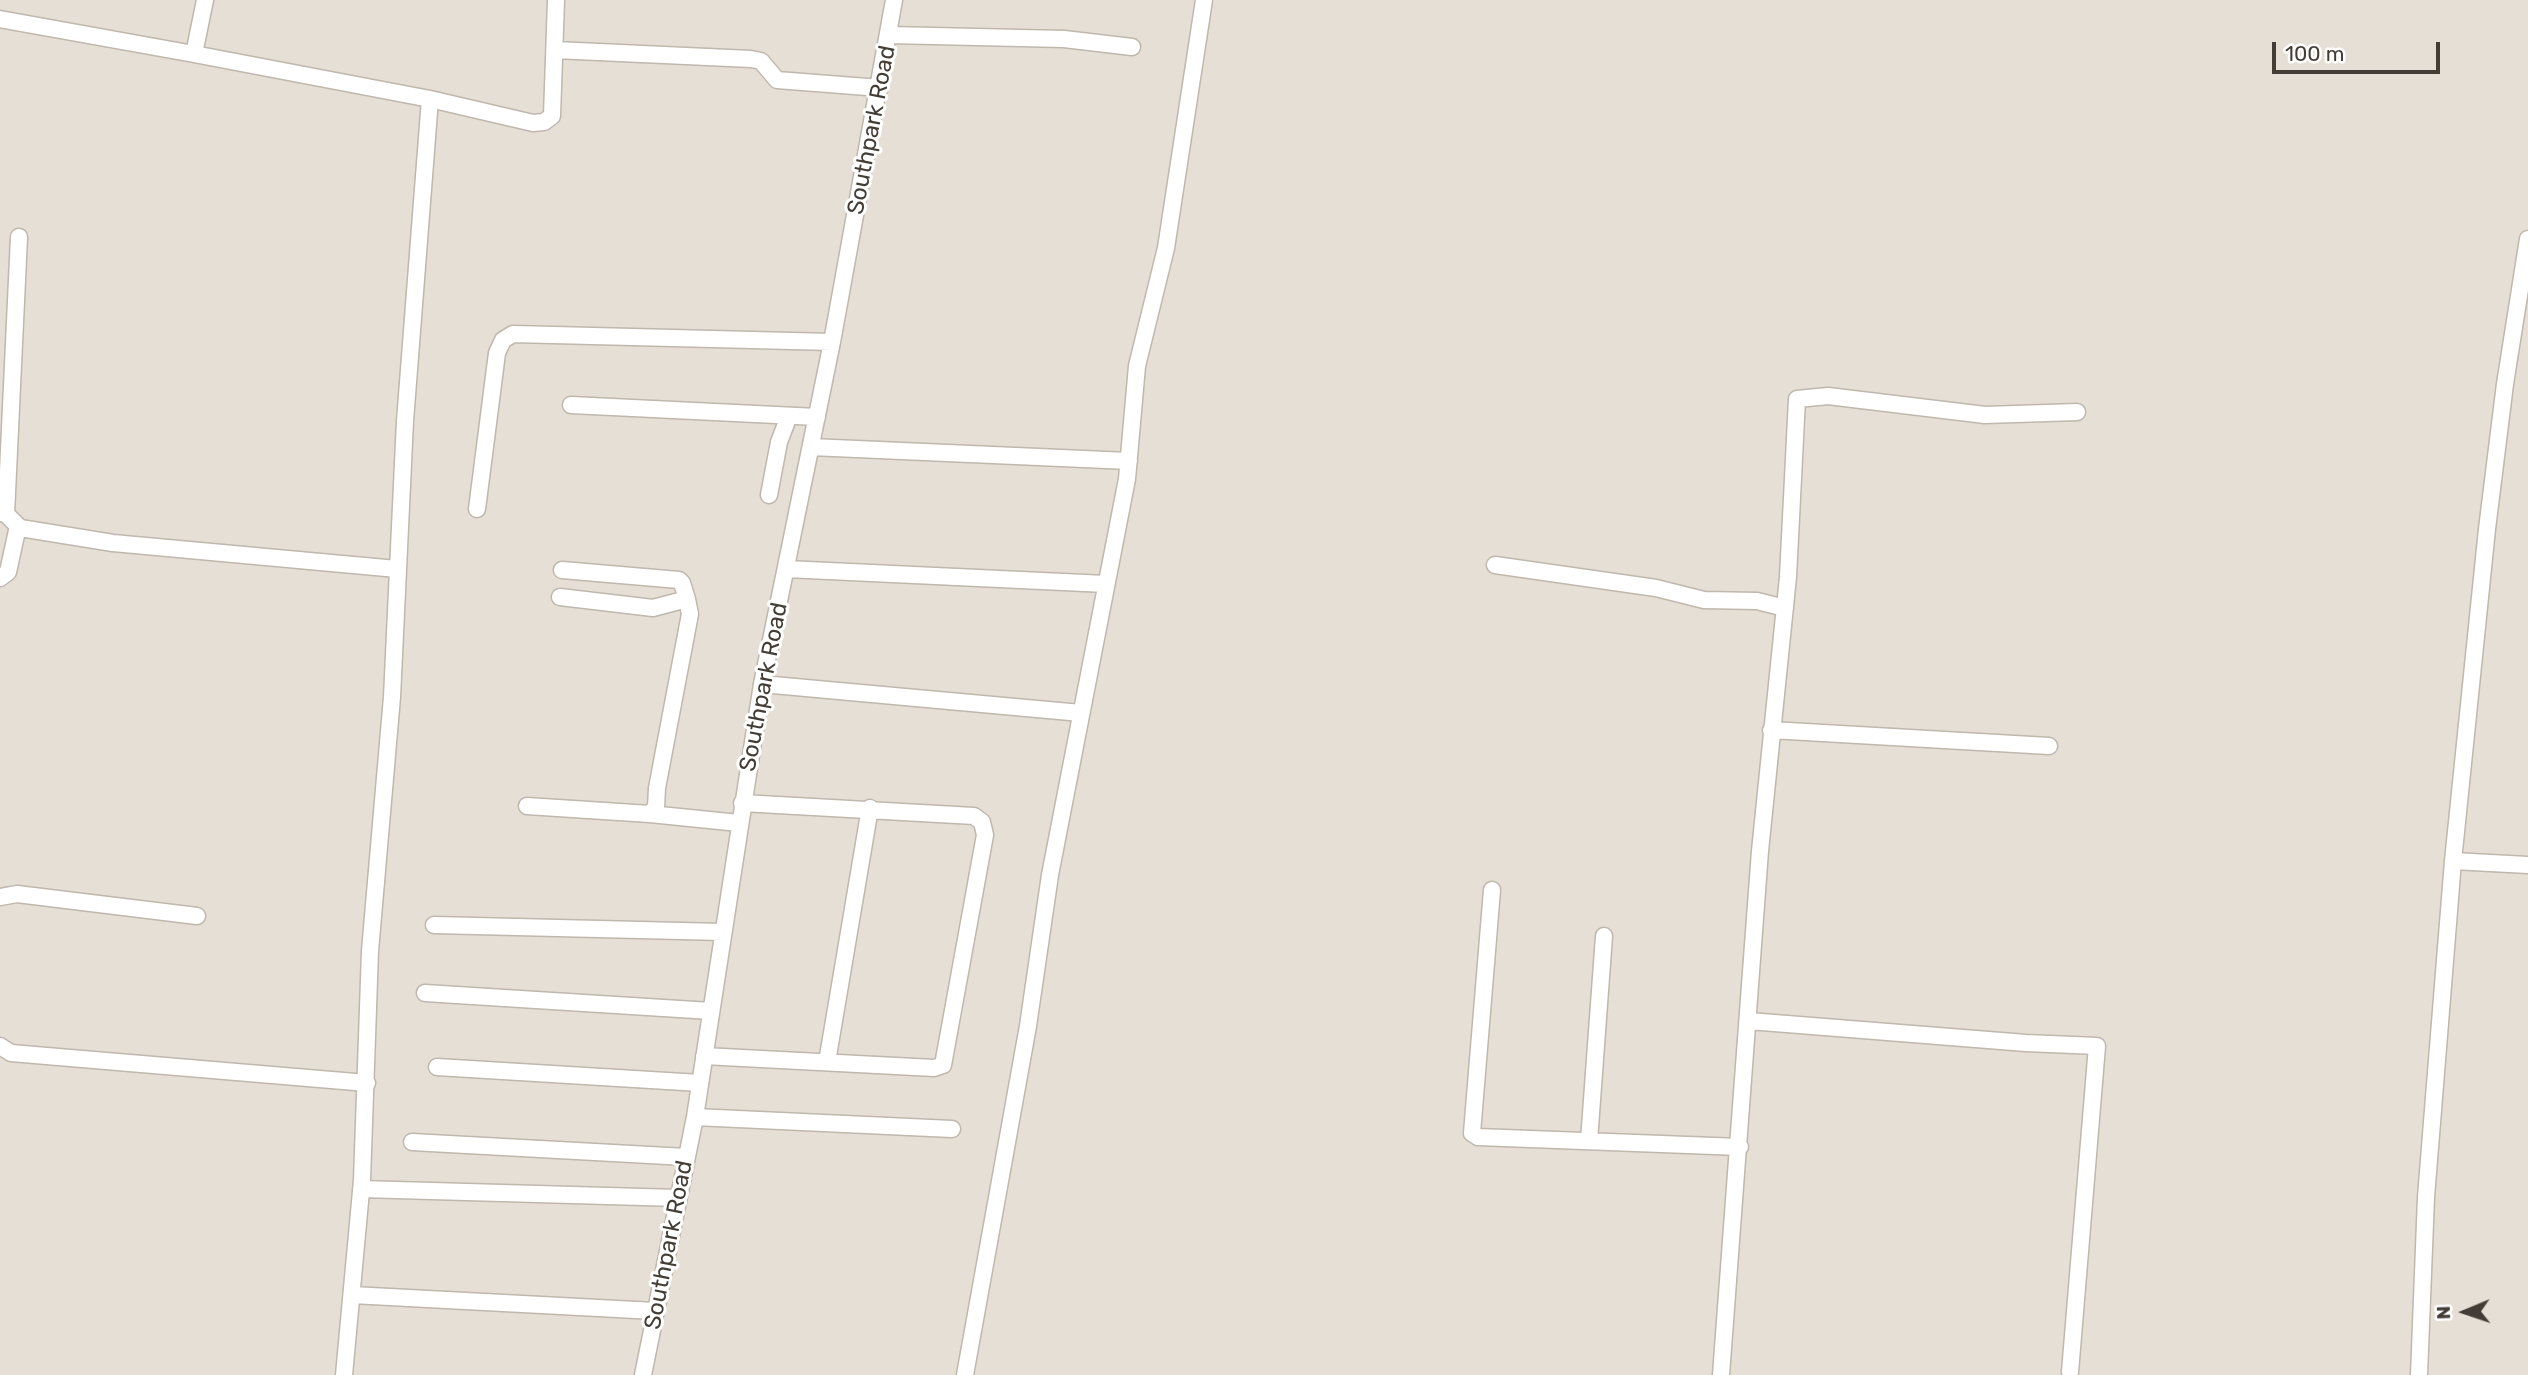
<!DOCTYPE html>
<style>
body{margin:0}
#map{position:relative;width:2528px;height:1375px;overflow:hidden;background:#f2ede6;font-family:Rubik,sans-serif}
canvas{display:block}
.north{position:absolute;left:2430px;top:1277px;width:70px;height:70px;-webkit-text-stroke:5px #fff;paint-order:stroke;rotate:268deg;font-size:19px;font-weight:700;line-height:28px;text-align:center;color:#443d36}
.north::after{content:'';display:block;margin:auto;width:24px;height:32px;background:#443d36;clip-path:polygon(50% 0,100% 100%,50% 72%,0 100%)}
.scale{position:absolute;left:2272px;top:42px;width:168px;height:32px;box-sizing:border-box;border:4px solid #443d36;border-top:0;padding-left:9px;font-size:21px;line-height:24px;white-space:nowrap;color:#443d36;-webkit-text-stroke:5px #fff;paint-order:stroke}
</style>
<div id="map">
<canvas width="2528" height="1375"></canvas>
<div class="north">N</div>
<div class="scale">100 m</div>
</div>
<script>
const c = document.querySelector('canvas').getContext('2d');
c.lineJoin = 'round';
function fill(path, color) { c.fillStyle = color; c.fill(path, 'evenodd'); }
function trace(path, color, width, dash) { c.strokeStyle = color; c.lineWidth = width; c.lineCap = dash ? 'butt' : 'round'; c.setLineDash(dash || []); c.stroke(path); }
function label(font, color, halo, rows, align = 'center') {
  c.font = font + ' Rubik,sans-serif'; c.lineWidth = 6; c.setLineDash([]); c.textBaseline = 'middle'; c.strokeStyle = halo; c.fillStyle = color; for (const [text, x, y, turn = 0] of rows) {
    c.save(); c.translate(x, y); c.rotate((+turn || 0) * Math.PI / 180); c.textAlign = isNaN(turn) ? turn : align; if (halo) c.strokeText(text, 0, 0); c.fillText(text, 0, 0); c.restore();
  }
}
fill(new Path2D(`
 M0,0H2528V1375H0Z`), '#e5dfd5');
const minor = new Path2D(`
 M0,19L194,54L205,0
 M889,35L1064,39L1132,47
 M555,50L751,59L761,61L777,80L880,88
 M194,54L430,99
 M571,405L817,417
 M811,447L1129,461
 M769,495L779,442L789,416
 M477,509L497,353L503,340L513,334L832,342
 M0,513L6,514L20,528L113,543L397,569
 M6,514L19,237
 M1495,565L1656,588L1704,600L1757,601L1785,608
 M786,569L1106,584
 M0,578L8,572L18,526
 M560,597L653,608L687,599L682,583L679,580L562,570
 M762,684L1081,713
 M1771,730L2049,746
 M527,806L650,814L656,807L657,788L690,614L687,599
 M650,814L739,823
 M2453,861L2528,865
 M1492,890L1472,1133L1478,1137L1740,1147
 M0,897L17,894L197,916
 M434,925L722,932
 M425,993L711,1011
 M1749,1021L2026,1043L2097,1046L2070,1372
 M0,1046L11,1053L367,1083
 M704,1056L934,1068L943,1065L985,835L982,822L974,816L742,803
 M827,1062L870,808
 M437,1067L700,1083
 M695,1117L952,1129
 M1589,1141L1604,936
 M412,1142L686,1157
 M361,1189L678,1198
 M352,1295L655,1311
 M344,1375L362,1180L370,951L392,697L405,421L430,99L533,123L544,122L552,116L556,0
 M643,1375L695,1117L762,684L832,342L894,0
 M965,1375L1028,1026L1050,875L1127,479L1137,366L1166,248L1204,0
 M1721,1375L1760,851L1788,577L1797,399L1828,396L1985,415L2077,412
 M2419,1375L2426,1197L2453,861L2487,529L2505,384L2528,239`);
trace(minor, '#c0b7ad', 19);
trace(minor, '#fff', 16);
label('23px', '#443d36', '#fff', [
 ["Southpark Road",872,130,-79],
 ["Southpark Road",764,687,-79],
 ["Southpark Road",669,1245,-79]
]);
</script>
